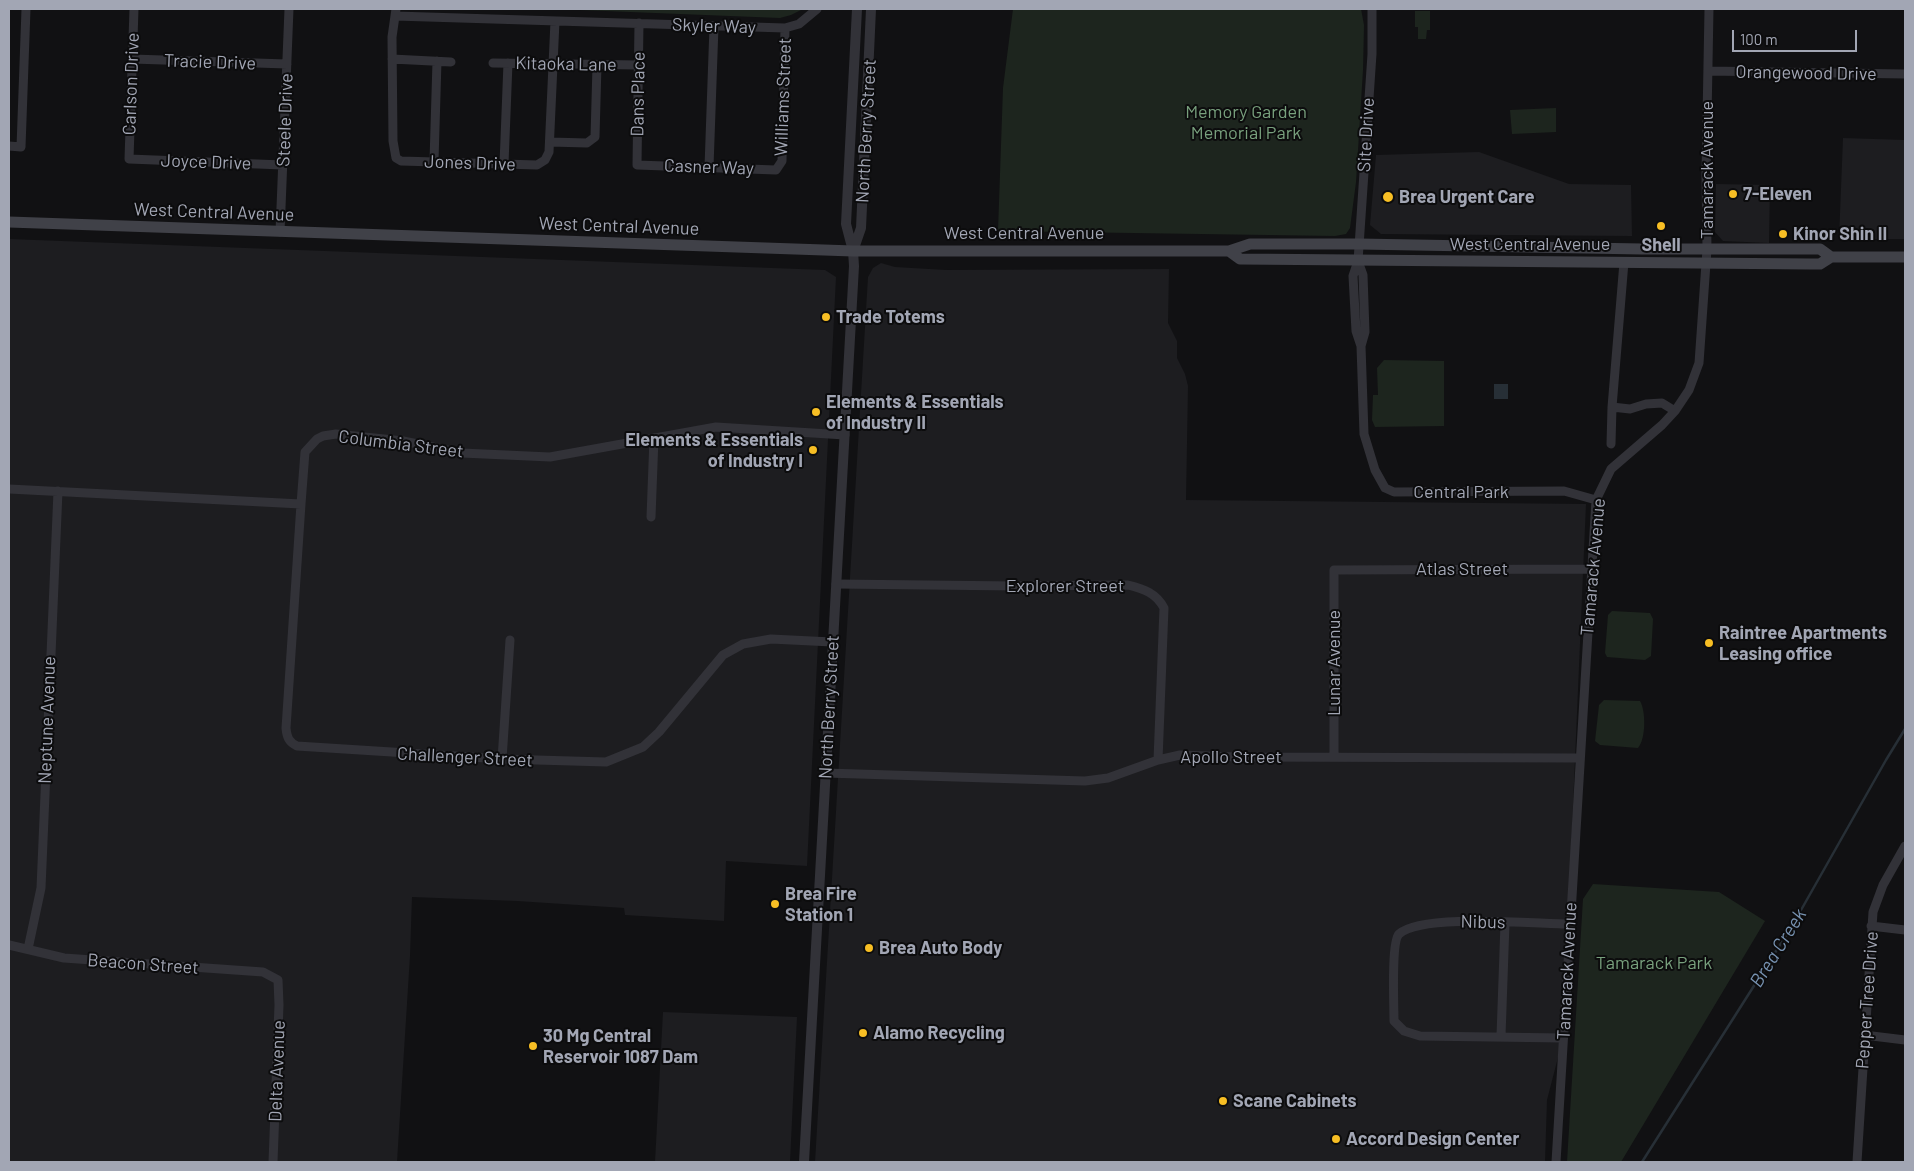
<!DOCTYPE html>
<style>
body{margin:0}
#map{position:relative;width:1914px;height:1171px;overflow:hidden;background:#111113;font-family:Barlow,sans-serif}
canvas{display:block}
.frame{position:absolute;inset:0;border:10px solid #a2a6b4;pointer-events:none}
.scale{position:absolute;left:1732px;top:30px;width:125px;height:22px;box-sizing:border-box;border:2px solid #a2a6b4;border-top:0;padding-left:6px;font-size:15px;line-height:18px;white-space:nowrap;color:#a2a6b4;-webkit-text-stroke:4px #0c0c0d;paint-order:stroke}
</style>
<div id="map">
<canvas width="1914" height="1171"></canvas>
<div class="frame"></div>
<div class="scale">100 m</div>
</div>
<script>
const c = document.querySelector('canvas').getContext('2d');
c.lineJoin = 'round';
function fill(path, color) { c.fillStyle = color; c.fill(path, 'evenodd'); }
function trace(path, color, width, dash) { c.strokeStyle = color; c.lineWidth = width; c.lineCap = dash ? 'butt' : 'round'; c.setLineDash(dash || []); c.stroke(path); }
function label(font, color, halo, rows, align = 'center') {
  c.font = font + ' Barlow,sans-serif'; c.lineWidth = 4; c.setLineDash([]); c.textBaseline = 'middle'; c.strokeStyle = halo; c.fillStyle = color; for (const [text, x, y, turn = 0] of rows) {
    c.save(); c.translate(x, y); c.rotate((+turn || 0) * Math.PI / 180); c.textAlign = isNaN(turn) ? turn : align; if (halo) c.strokeText(text, 0, 0); c.fillText(text, 0, 0); c.restore();
  }
}
fill(new Path2D(`
 M1843,138L1905,140V239H1839Z
 M1479,152L1569,184L1631,185L1632,236L1381,234L1370,225L1376,155Z
 M1716,184L1770,185L1769,243L1723,241L1715,232Z
 M9,239L825,270L836,277L807,866L726,861L724,921L625,915L624,908L517,901L412,897L410,956L397,1162H9Z
 M881,263L895,267L946,270L1169,269L1168,323L1177,341V358L1185,374L1188,386L1186,500L1586,504L1563,1038L1547,1100L1545,1162H815L868,277L873,268Z
 M663,1012L797,1017L790,1162H655Z`), '#1d1d20');
fill(new Path2D(`
 M555,9H803L791,15L780,18Z
 M1013,9H1361L1364,25L1363,70L1356,182L1350,228L1346,234L1335,236L998,231L1003,88Z
 M1415,11H1430V30H1427L1426,39H1418V27H1415Z
 M1556,108V132L1512,134L1510,110Z
 M1384,360L1444,361V426L1375,427L1372,420L1373,395H1378L1377,368Z
 M1612,611L1650,613L1653,619L1651,656L1645,660L1607,657L1605,653L1608,615Z
 M1604,700L1640,701C1646,711 1646,739 1638,748L1600,745L1595,741L1599,705Z
 M1593,884L1719,892L1765,921L1621,1162H1567L1583,899Z`), '#1d251e');
fill(new Path2D(`
 M1494,384H1508V399H1494Z`), '#272f36');
trace(new Path2D(`
 M1642,1162L1792,926L1886,760L1905,729`), '#272f36', 2.5);
trace(new Path2D(`
 M134,9L129,159L283,165
 M396,9L392,37L393,141L396,158L401,161L537,165L545,160L549,152L555,21
 M395,16L785,28L799,24L817,9
 M639,23L637,165L776,170L782,161L785,28
 M132,59L287,64
 M392,59L451,62
 M493,63L639,65
 M1708,71L1905,74
 M550,142L587,143L595,137L597,65
 M9,146L21,147L26,9
 M434,161L437,61
 M504,164L508,63
 M709,167L714,26
 M280,232L289,9
 M1358,261L1363,275L1365,332L1361,346L1364,434L1375,470L1385,488L1394,492L1564,491L1596,500
 M1624,262L1612,407L1630,409L1646,404L1662,403L1675,411
 M1361,346L1356,331L1353,276L1358,261L1372,54V9
 M1611,444L1612,407
 M9,489L301,504L305,452L317,439L323,436L336,434L403,441L462,453L550,457L716,427L845,435
 M301,504L286,728C287,738 289,742 297,746L502,759L606,762L643,747L659,732L723,655L743,644L771,639L832,642
 M651,517L654,438
 M836,584L1017,586L1128,585C1144,589 1156,593 1164,608L1158,760
 M1334,757V570L1591,569
 M502,759L510,640
 M826,773L1085,781L1108,778L1158,760L1180,755L1236,757L1579,758
 M1871,926L1905,930
 M9,945L64,958L263,972L278,980L279,1005L273,1162
 M28,949L41,888L58,491
 M1864,1035L1905,1040
 M1501,1036L1505,923
 M1563,1038L1420,1036L1404,1031L1394,1021C1394,1007 1391,942 1399,934C1421,913 1537,924 1569,924
 M1556,1162L1596,500L1611,469L1662,425L1675,411L1689,390L1699,363L1707,249L1706,174L1709,9
 M1857,1162L1873,912L1883,885L1905,846`), '#323238', 9);
trace(new Path2D(`
 M853,251L861,228L871,9
 M804,1162L854,266L853,251L846,224L857,9`), '#323238', 10);
trace(new Path2D(`
 M9,222L853,251H1229L1250,244H1359L1642,249H1820L1831,257H1905
 M1229,251L1240,259L1810,264H1820L1831,257`), '#404148', 11);
for (const [x, y, r, color] of [
 [1733,194,5,"#f7be24"],
 [1388,197,6,"#f7be24"],
 [1661,226,5,"#f7be24"],
 [1783,234,5,"#f7be24"],
 [826,317,5,"#f7be24"],
 [816,412,5,"#f7be24"],
 [813,450,5,"#f7be24"],
 [1709,643,5,"#f7be24"],
 [775,904,5,"#f7be24"],
 [869,948,5,"#f7be24"],
 [863,1033,5,"#f7be24"],
 [533,1046,5,"#f7be24"],
 [1223,1101,5,"#f7be24"],
 [1336,1139,5,"#f7be24"]
]) { const dot = new Path2D(); dot.arc(x, y, r, 0, 2 * Math.PI); c.fillStyle = color; c.fill(dot); trace(dot, '#0c0c0d', 2); }
label('18px', '#a2a6b4', '#0c0c0d', [
 ["Skyler Way",714,26,2],
 ["Tracie Drive",210,62,2],
 ["Kitaoka Lane",566,64,1],
 ["Orangewood Drive",1806,73,1],
 ["Carlson Drive",131,84,-88],
 ["Dans Place",638,94,-89],
 ["Williams Street",783,97,-88],
 ["Steele Drive",285,120,-88],
 ["North Berry Street",866,131,-87],
 ["Site Drive",1366,135,-87],
 ["Joyce Drive",206,162,2],
 ["Jones Drive",470,163,2],
 ["Casner Way",709,167,2],
 ["Tamarack Avenue",1707,170,-90],
 ["West Central Avenue",214,212,2],
 ["West Central Avenue",619,226,2],
 ["West Central Avenue",1024,233],
 ["West Central Avenue",1530,244],
 ["Columbia Street",401,444,7],
 ["Central Park",1461,492],
 ["Tamarack Avenue",1593,567,-85],
 ["Atlas Street",1462,569],
 ["Explorer Street",1065,586],
 ["Lunar Avenue",1334,663,-90],
 ["North Berry Street",829,707,-87],
 ["Neptune Avenue",47,720,-88],
 ["Challenger Street",465,757,3],
 ["Apollo Street",1231,757],
 ["Nibus",1483,922,1],
 ["Beacon Street",143,964,4],
 ["Tamarack Avenue",1567,971,-87],
 ["Pepper Tree Drive",1867,1000,-86],
 ["Delta Avenue",277,1071,-88]
]);
label('18px', '#78a07d', '#0c0c0d', [
 ["Memory Garden",1246,112],
 ["Memorial Park",1246,133],
 ["Tamarack Park",1654,963]
]);
label('bold 18px', '#a2a6b4', '#0c0c0d', [
 ["7-Eleven",1743,194],
 ["Brea Urgent Care",1399,197],
 ["Kinor Shin II",1793,234],
 ["Shell",1661,245,"center"],
 ["Trade Totems",836,317],
 ["Elements & Essentials",826,402],
 ["of Industry II",826,423],
 ["Elements & Essentials",803,440,"right"],
 ["of Industry I",803,461,"right"],
 ["Raintree Apartments",1719,633],
 ["Leasing office",1719,654],
 ["Brea Fire",785,894],
 ["Station 1",785,915],
 ["Brea Auto Body",879,948],
 ["Alamo Recycling",873,1033],
 ["30 Mg Central",543,1036],
 ["Reservoir 1087 Dam",543,1057],
 ["Scane Cabinets",1233,1101],
 ["Accord Design Center",1346,1139]
], 'left');
label('italic 19px', '#7792b1', '#0c0c0d', [
 ["Brea Creek",1778,948,-58]
]);
</script>
